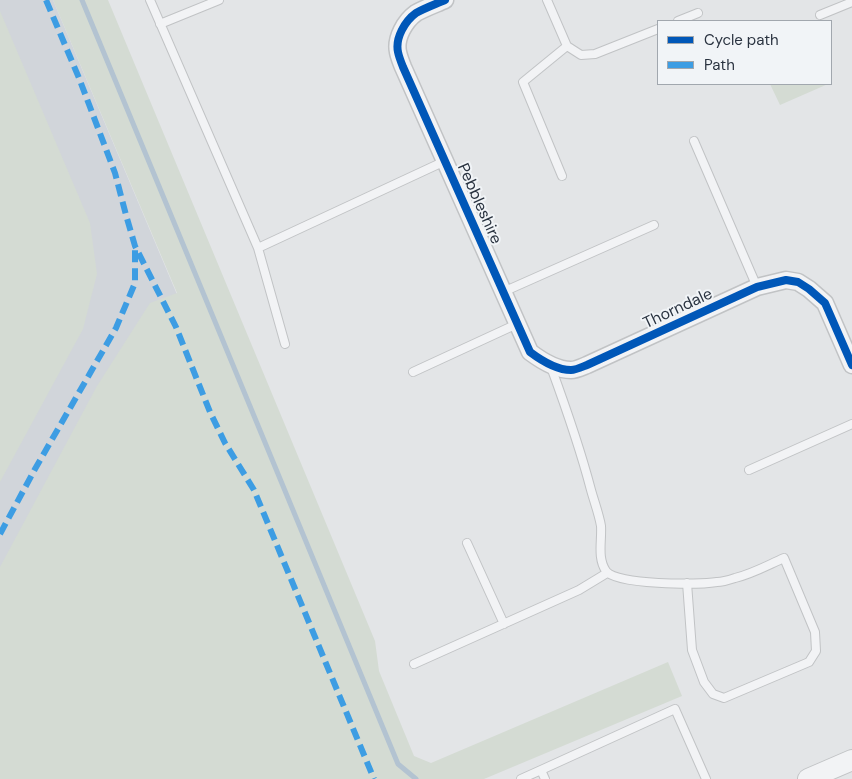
<!DOCTYPE html>
<style>
body{margin:0}
#map{position:relative;width:852px;height:779px;overflow:hidden;background:#e3e5e7;font-family:"DM Sans",sans-serif}
canvas{display:block}
.legend{position:absolute;left:657px;top:20px;width:175px;height:65px;box-sizing:border-box;background:#f1f4f7;border:1px solid #a1a7ae;margin:0;padding:6px 9px;list-style:none;font-size:15px;color:#2a3340}
.legend li{display:flex;align-items:center;gap:10px;height:25px}
.legend b{width:25px;border:1px solid #a1a7ae}
</style>
<div id="map">
<canvas width="852" height="779"></canvas>
<ul class="legend">
<li><b style="height:6px;background:#0057b8"></b>Cycle path</li>
<li><b style="height:6px;background:#3d9de3"></b>Path</li>
</ul>
</div>
<script>
const c = document.querySelector('canvas').getContext('2d');
c.lineJoin = 'round';
function fill(path, color) { c.fillStyle = color; c.fill(path, 'evenodd'); }
function trace(path, color, width, dash) { c.strokeStyle = color; c.lineWidth = width; c.lineCap = dash ? 'butt' : 'round'; c.setLineDash(dash || []); c.stroke(path); }
function label(font, color, halo, rows, align = 'center') {
  c.font = font + ' "DM Sans",sans-serif'; c.lineWidth = 4; c.setLineDash([]); c.textBaseline = 'middle'; c.strokeStyle = halo; c.fillStyle = color; for (const [text, x, y, turn = 0] of rows) {
    c.save(); c.translate(x, y); c.rotate((+turn || 0) * Math.PI / 180); c.textAlign = isNaN(turn) ? turn : align; if (halo) c.strokeText(text, 0, 0); c.fillText(text, 0, 0); c.restore();
  }
}
fill(new Path2D(`
 M0,0H53L381,779H0Z`), '#d1d5da');
fill(new Path2D(`
 M53,0H108L375,641L379,671L414,756L431,763L668,662L682,696L484,779H0V567L97,386L150,303L177,293Z
 M0,11L90,223L97,274L83,329L0,482Z
 M770,84H828L780,105Z`), '#d4dbd3');
trace(new Path2D(`
 M82,0L398,764L416,779`), '#b3c3d1', 5);
const service = new Path2D(`
 M150,0L258,248L445,161
 M547,0L567,46L523,82L562,176
 M820,15L852,2
 M678,21L698,13
 M160,24L219,0
 M567,46L581,55L595,54L658,29
 M694,141L757,287
 M258,248L285,344
 M503,292L654,225
 M551,367C566,408 580,448 591,490C594,501 599,514 601,526C602,541 597,558 606,571C616,585 698,585 717,582C723,582 729,580 735,578C752,574 768,565 784,558L815,632L816,651L809,662L724,698L713,694L704,682L692,650L687,583
 M413,372L517,324
 M749,470L852,424
 M467,543L504,624
 M414,664L579,590L607,573
 M521,779L541,770
 M545,779L541,770L675,709L706,779`);
const minor = new Path2D(`
 M445,0C436,4 425,8 416,13C405,21 395,38 398,52C399,57 401,62 403,67L530,352C542,361 556,370 571,370C576,370 582,367 587,365L757,287L786,280L798,282L809,289L825,303L852,365`);
const tertiary = new Path2D(`
 M808,779L852,760`);
trace(service, '#c1c3c5', 10);
trace(minor, '#c1c3c5', 19);
trace(tertiary, '#c1c3c5', 22);
trace(service, '#f2f3f5', 8);
trace(minor, '#f2f3f5', 16);
trace(tertiary, '#f2f3f5', 20);
trace(new Path2D(`
 M46,0L79,78L115,173L126,215L135,246L176,327L210,412L225,443L254,490L374,779
 M0,534L35,469L116,328L135,283V249`), '#3d9de3', 6, [12, 6]);
trace(new Path2D(`
 M445,0C436,4 425,8 416,13C405,21 395,38 398,52C399,57 401,62 403,67L530,352C542,361 556,370 571,370C576,370 582,367 587,365L757,287L786,280L798,282L809,289L825,303L852,365`), '#0057b8', 8);
label('16px', '#2a3340', '#f1f4f7', [
 ["Pebbleshire",479,204,66],
 ["Thorndale",678,309,-25]
]);
</script>
